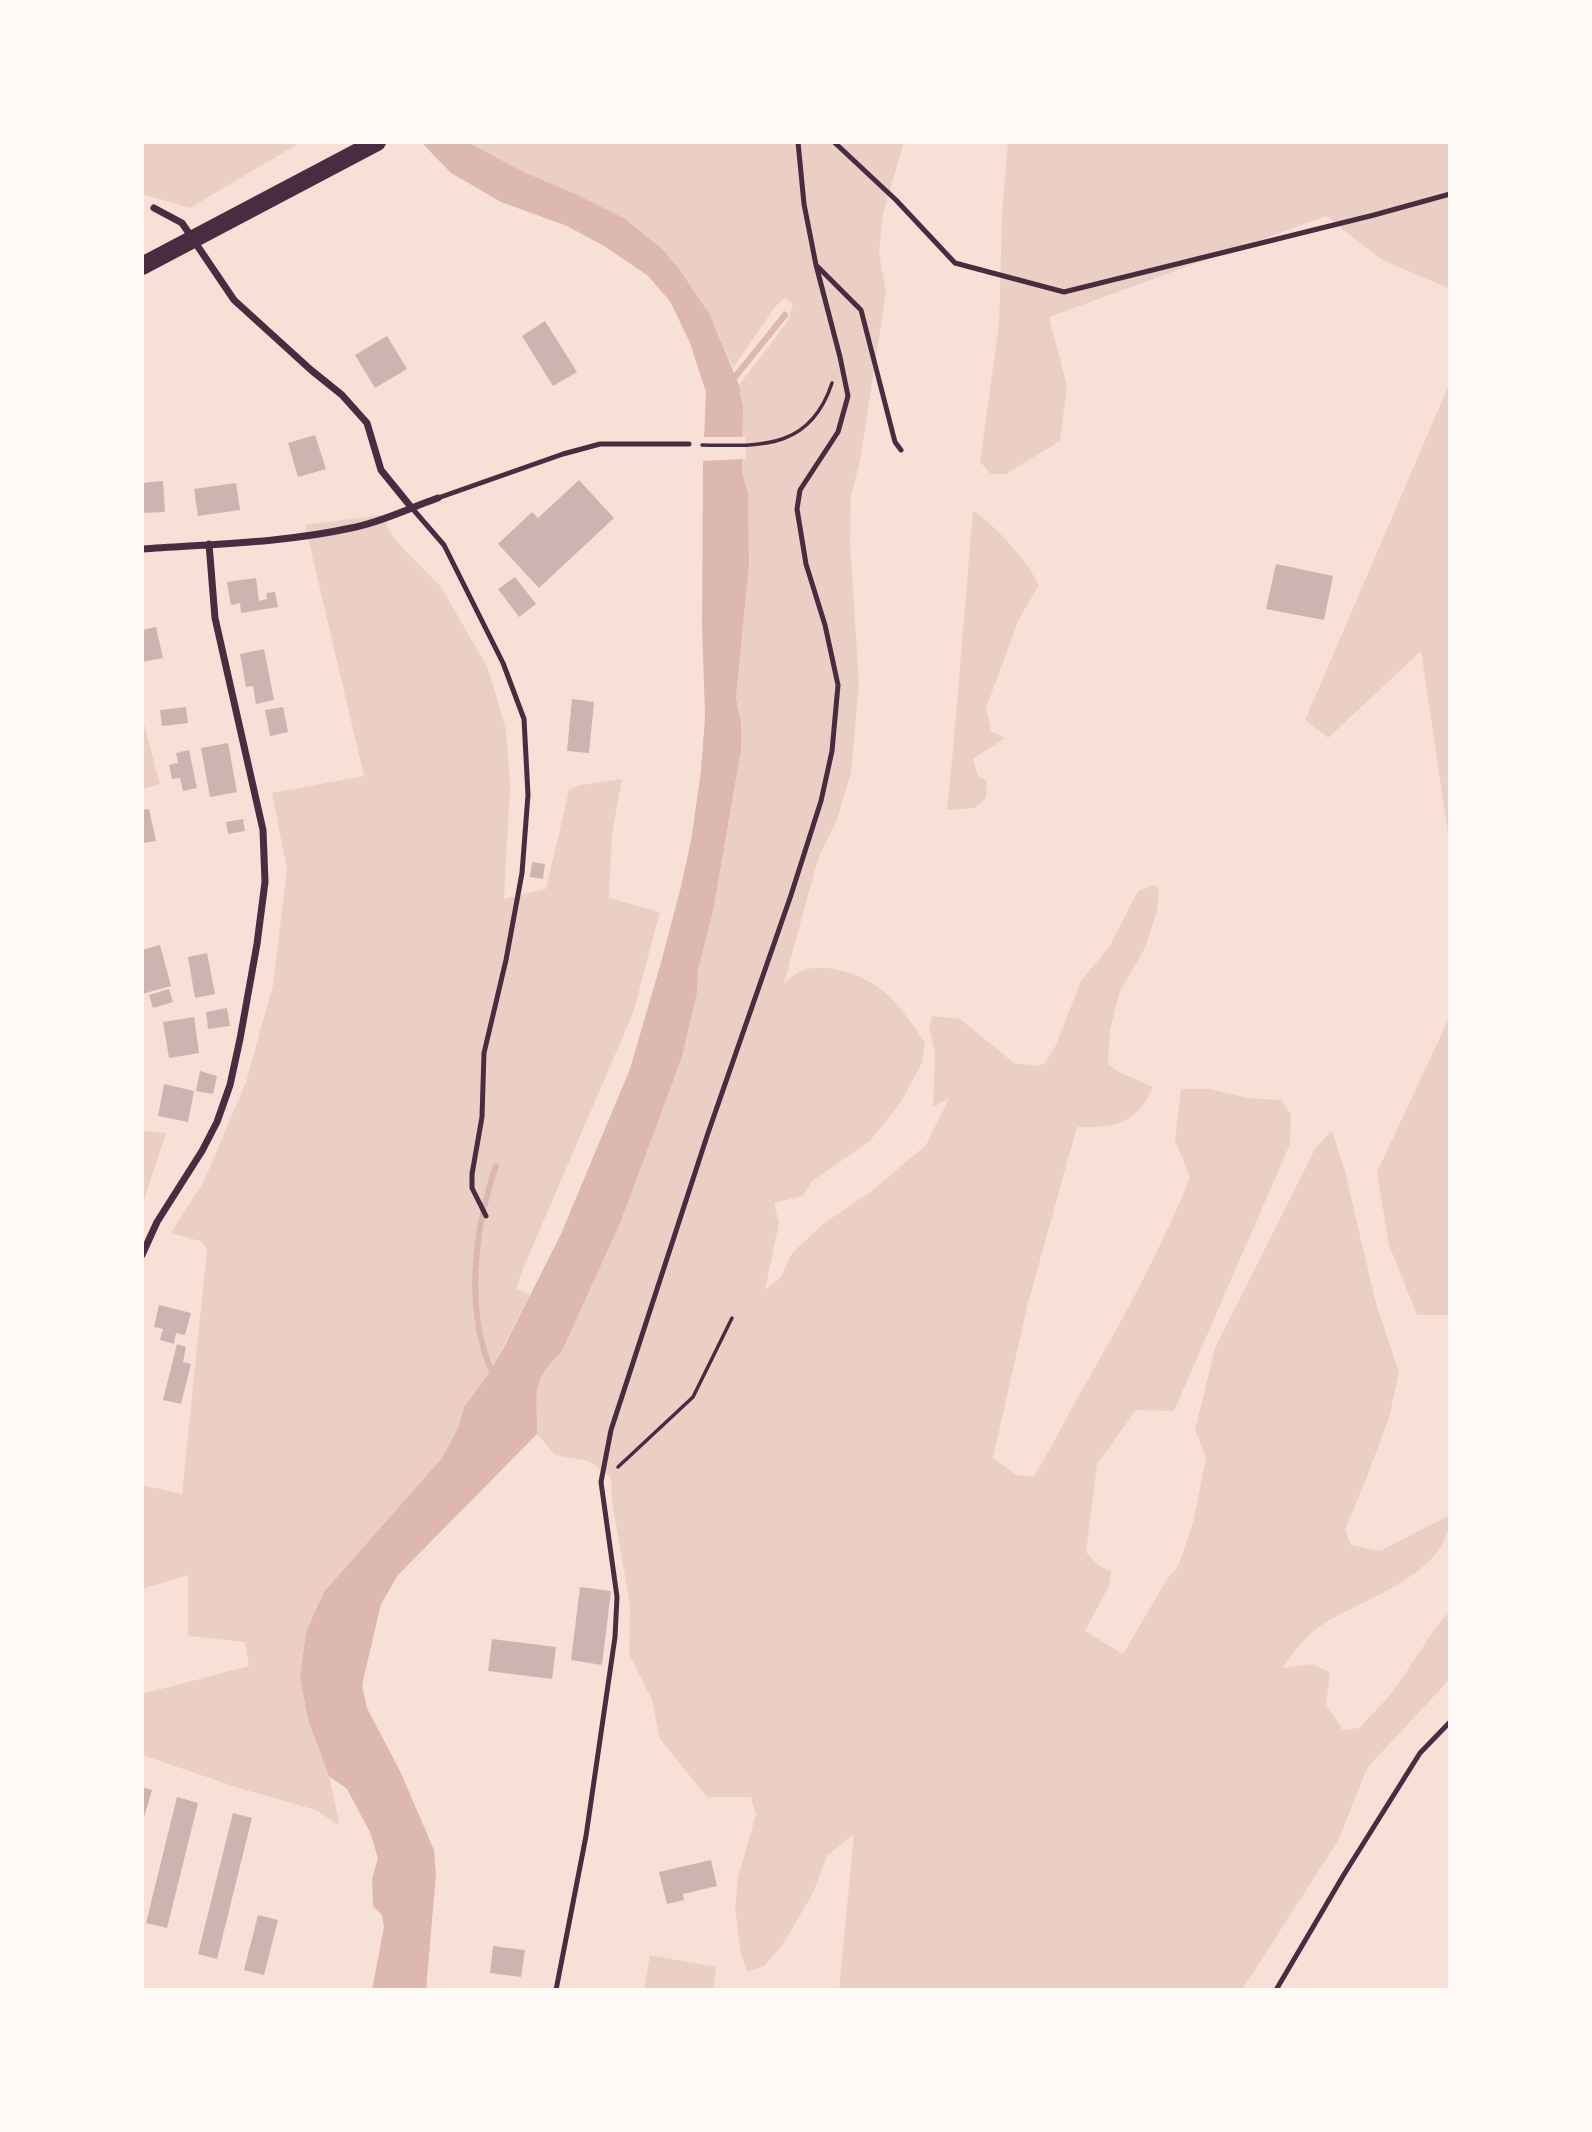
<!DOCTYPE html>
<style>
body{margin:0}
#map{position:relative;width:1592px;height:2132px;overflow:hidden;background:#f7e1d7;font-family:Helvetica,sans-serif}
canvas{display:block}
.frame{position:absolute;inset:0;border:144px solid #fffaf5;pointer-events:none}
</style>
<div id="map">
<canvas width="1592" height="2132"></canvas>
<div class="frame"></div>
</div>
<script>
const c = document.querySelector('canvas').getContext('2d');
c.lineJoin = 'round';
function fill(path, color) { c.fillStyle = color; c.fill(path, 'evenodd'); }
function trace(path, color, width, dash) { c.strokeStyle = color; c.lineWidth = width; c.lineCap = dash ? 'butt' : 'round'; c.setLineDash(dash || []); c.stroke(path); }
fill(new Path2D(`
 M142,142H301L190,208L142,194Z
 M467,142H904L883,214L879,253L886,292L860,461L851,496L850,542L859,684L851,773L836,822L818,859L784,983C788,981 792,976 797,973C807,967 823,967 834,969C883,979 898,1004 925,1042L922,1063L901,1102L870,1141L812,1181L803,1196L774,1203L779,1223L765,1290L781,1277L792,1253L823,1224L873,1190L926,1145L949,1098L933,1107L935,1052L929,1028L932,1016L960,1019L1014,1063L1038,1066L1045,1063L1056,1045L1081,981L1109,947L1138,891L1155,885L1159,890L1157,911L1145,948L1120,991L1110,1030L1108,1064L1119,1072L1153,1087C1136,1125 1115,1128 1077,1127L1028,1303L993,1458L1016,1475L1033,1477C1050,1452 1063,1423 1078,1397C1119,1326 1159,1254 1190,1178L1175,1140L1181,1089H1210L1248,1098L1281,1100L1291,1114L1290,1144L1174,1411L1136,1410L1097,1464L1086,1552L1099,1566L1111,1571L1109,1586L1085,1631L1123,1654L1169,1576L1177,1569L1193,1522L1206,1458L1195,1430L1215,1348L1316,1147L1332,1131L1345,1171L1375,1300L1399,1372L1389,1418L1363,1487L1345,1529L1351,1545L1380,1551L1450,1515C1450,1575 1364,1597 1322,1625C1306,1636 1292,1652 1283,1668L1313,1664L1330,1673L1326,1704L1343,1730L1359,1728L1392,1693L1437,1626L1450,1611V1679L1367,1768L1339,1839L1242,1990H839L854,1834L827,1856L813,1893L783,1944L764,1966L748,1972L741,1954L735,1908L738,1877L756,1815L751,1797H707L660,1739L652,1700L629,1654L630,1605L612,1502L611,1478L589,1461L555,1455L537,1434C538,1395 529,1382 561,1353L682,1057L697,993L698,969L713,912L741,750V723L736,698L749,564L748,494L742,472L743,408L739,385L788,321L793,304L785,298L775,307L733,368L710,315L571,192L526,173Z
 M1008,142H1450V289L1382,260L1326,216L1049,317L1067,386L1060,441L1006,474H991L980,462L999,325L1002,216Z
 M1450,382V847L1421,651L1328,738L1305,720Z
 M973,510C1000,531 1023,555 1039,585L1019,619L986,708L991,731L1005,738L973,759L978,776L987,781L986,798L975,808L947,810L953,750Z
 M381,515L396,541L441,587L488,668L506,730L510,786L504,899L546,889L569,790L580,785L622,779L612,834L609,898L660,912L633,1013L525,1264L516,1289L530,1295L488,1376L464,1407L459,1426L442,1458L379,1531L306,1632L300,1677L308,1720L329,1776L340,1826L316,1810L239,1788L142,1755V1694L249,1666L245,1642L188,1636V1575L142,1589V1485L182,1494L207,1249L200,1241L171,1233L204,1181L246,1082L273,985L287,869L272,793L364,776L305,525Z
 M142,716L160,784L142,789Z
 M1450,1016V1315H1417L1389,1245L1377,1172Z
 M142,1131L166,1133L142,1206Z
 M650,1955L716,1967L713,1990H644Z`), '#ebcfc5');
fill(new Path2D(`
 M421,142H467L526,173L571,192L625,219L663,250L679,269L710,315L739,385L743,408L742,472L748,494L749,564L736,698L741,723V750L713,912L698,969L697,993L682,1057L620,1223L561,1353C529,1382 538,1395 537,1434L398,1575L381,1604L362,1685L367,1708L401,1773L434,1850L436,1874L426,1990H372L384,1927L382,1915L373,1906L372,1879L378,1858L370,1832L347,1789L329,1776L308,1720L300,1677L306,1632L324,1592L442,1458L459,1426L464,1407L487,1376L503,1349L561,1234L630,1069L660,966L681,887L692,835L701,771L705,717L702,624L703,463L706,392L690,343L670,301L647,275L604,246L567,226L501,202L451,173Z`), '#dcb8b0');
fill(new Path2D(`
 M700,437H745L746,459L699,461Z`), '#f7e1d7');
trace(new Path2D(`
 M731,382L785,315
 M494,1376C464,1314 474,1229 496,1166`), '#dcb8b0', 6);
fill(new Path2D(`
 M545,321L577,372L553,386L522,336Z
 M387,336L407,369L375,388L355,355Z
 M315,435L326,469L298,477L288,443Z
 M579,480L614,518L539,588L498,544L532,512L538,518Z
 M163,481L165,512L142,513V483Z
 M236,483L240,510L198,516L194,489Z
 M1276,564L1333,576L1324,620L1266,609Z
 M515,577L536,604L519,617L498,589Z
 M256,578L259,601L267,599L266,593L275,592L278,607L241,613L240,603L231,605L227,582Z
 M156,627L163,658L142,662V630Z
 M264,649L274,700L256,704L253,686L246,687L240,654Z
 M572,699L594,702L589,753L567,751Z
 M186,707L188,723L162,726L160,710Z
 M283,707L288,732L270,736L265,710Z
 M228,743L237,792L210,797L201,748Z
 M189,750L197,788L183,791L180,778L172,779L169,765L178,763L176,753Z
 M149,809L156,841L142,843V810Z
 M243,819L245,831L228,834L226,822Z
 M532,862L545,864L543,879L530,877Z
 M160,945L171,986L142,994V950Z
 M207,953L215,994L195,998L188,957Z
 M169,989L173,1002L153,1008L149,995Z
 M227,1008L230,1026L208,1029L206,1012Z
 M194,1017L199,1053L169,1058L163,1022Z
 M200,1071L217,1076L213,1094L196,1091Z
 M164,1084L194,1091L188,1122L158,1116Z
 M159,1305L191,1313L185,1335L176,1333L174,1344L160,1340L163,1329L154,1327Z
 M177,1344L186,1347L183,1362L191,1364L181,1404L163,1400Z
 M580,1587L611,1591L602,1665L571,1660Z
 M492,1639L556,1647L552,1679L488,1671Z
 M142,1787L152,1790L142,1824Z
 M177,1797L198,1803L167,1928L146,1923Z
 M233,1813L252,1818L217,1959L198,1954Z
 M711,1860L717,1886L683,1894L684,1900L667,1904L659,1872Z
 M258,1915L278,1920L264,1975L244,1970Z
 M493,1946L525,1950L521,1977L490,1973Z`), '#ccb4b1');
trace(new Path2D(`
 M702,445C761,446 810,450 832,383
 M618,1467L693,1397L732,1318`), '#4a2c40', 3.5);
trace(new Path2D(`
 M834,142L896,200L955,263L1064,292L1374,215L1450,194
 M818,267L861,310L895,442L901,450
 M438,498L563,454L600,444H689
 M411,507L444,545L503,663L524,719L528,795L522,873L506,960L484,1053L482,1117L472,1174V1188L486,1216
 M556,1990L586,1836L615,1637L617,1597L601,1482L611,1430L708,1133L791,895L821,801L832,751L838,685L825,625L806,564L797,509L800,490L838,432L848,396L840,357L816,265L804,204L798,142
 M1276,1990L1343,1876L1420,1753L1450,1722`), '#4a2c40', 5);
trace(new Path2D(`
 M154,208L182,223L234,300L311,370L342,395L367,423L381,470L411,507
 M142,549C211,544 283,543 351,528C382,522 409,508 438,498
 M142,1255L157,1222L202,1151L217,1122L230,1085L240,1039L257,944L265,882L263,830L215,618L209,544`), '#4a2c40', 7);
trace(new Path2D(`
 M142,266L377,142`), '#4a2c40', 18);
</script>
